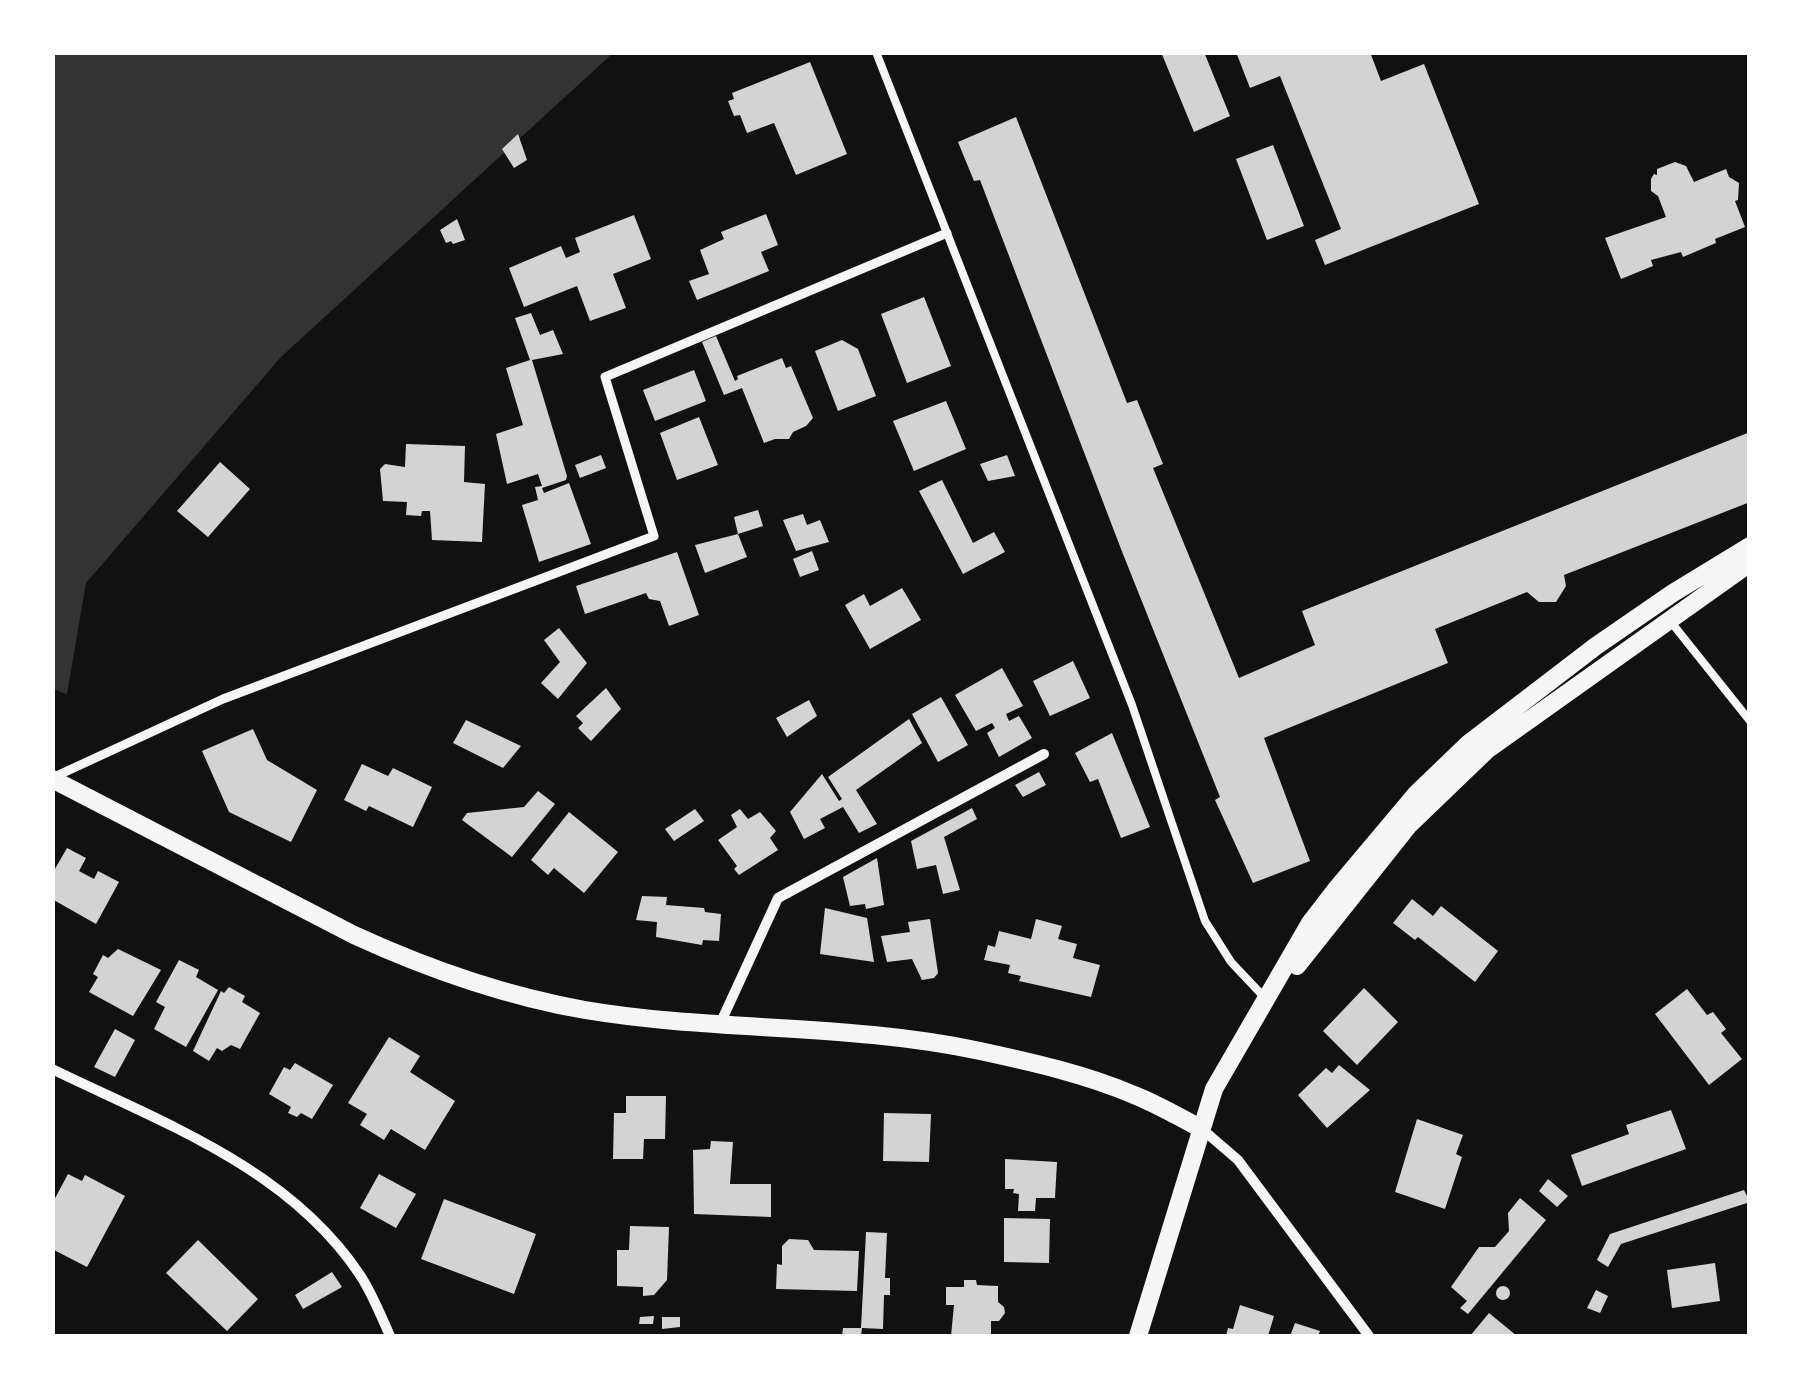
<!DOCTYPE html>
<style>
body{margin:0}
#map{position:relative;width:1802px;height:1389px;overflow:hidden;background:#111;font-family:"Alegreya Sans",sans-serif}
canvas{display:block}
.frame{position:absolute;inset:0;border:55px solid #fff;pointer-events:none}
</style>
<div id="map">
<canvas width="1802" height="1389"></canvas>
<div class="frame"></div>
</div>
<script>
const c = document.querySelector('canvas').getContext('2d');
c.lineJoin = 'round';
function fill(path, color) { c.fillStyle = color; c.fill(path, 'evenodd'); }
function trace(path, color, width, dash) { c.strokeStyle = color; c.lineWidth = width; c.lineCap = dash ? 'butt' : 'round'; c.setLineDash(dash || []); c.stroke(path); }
fill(new Path2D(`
 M53,53H613L281,357L86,583L67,694L53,689Z`), '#333');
fill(new Path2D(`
 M1161,52H1204L1230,116L1194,132Z
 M1236,52H1370L1381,81L1424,64L1479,204L1325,265L1315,240L1341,229L1280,76L1250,88Z
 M810,62L847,154L796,175L774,123L747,133L740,115L734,116L728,101L734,99L732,93Z
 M1016,117L1127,403L1137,400L1163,464L1153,468L1239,678L1315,645L1302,611L1750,432V502L1564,575L1566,586L1556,602H1539L1527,592L1435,629L1448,663L1264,738L1310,861L1253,883L1215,800L1220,797L1121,549L980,180L974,181L958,142Z
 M518,134L527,160L514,168L502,149Z
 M1273,145L1304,226L1267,240L1236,159Z
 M1675,162L1686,166L1694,182L1726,169L1729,177L1739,183L1738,200L1735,201L1745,227L1715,239L1716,243L1683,257L1681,252L1651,260L1653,266L1621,279L1605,238L1666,217L1658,196L1651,191V179L1654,174L1657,175V169Z
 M766,214L778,245L761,252L769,271L697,300L689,281L709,274L700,250L724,239L721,232Z
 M634,215L651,259L613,274L626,308L590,321L577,286L524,307L509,268L561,246L566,258L580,252L575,238Z
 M457,219L465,240L453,244L451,241L446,243L440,230Z
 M924,297L951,366L907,383L881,314Z
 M531,313L540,335L553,330L563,354L532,360L567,476L566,480L542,488L544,493L569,483L591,544L539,562L522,505L538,500L535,487L542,486L538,474L507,484L496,434L523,425L506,368L530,360L515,318Z
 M716,336L735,381L738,379L737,376L782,358L786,368L791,366L813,418L806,426L793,432L789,439H775L764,443L742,388L724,395L702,342Z
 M842,340L858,349L876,396L838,411L815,351Z
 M694,370L706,401L655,421L643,390Z
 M946,401L966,449L914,471L893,421Z
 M699,417L718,465L677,480L660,433Z
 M406,444L465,446L464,482L485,484L482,542L432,540L430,511H422L421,516L406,515L407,502L383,501L380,469L385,464L405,467Z
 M601,455L606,468L580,478L575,465Z
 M1007,455L1015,476L988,481L980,464Z
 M220,462L250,489L208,537L177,511Z
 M942,480L973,543L994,532L1005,552L963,574L919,491Z
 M758,510L763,526L738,534L734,517Z
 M803,514L807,525L820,520L829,542L796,551L783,520Z
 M738,534L747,557L705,573L695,545Z
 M812,551L819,570L800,577L793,559Z
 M677,552L699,615L669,626L660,601L649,599L646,593L585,614L576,586Z
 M902,588L921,620L870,649L845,605L864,594L870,606Z
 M559,628L587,663L558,699L541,683L560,662L544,640Z
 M1073,661L1090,698L1050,716L1033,681Z
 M1002,668L1023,706L1006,714L1009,721L1019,716L1032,738L999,757L987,733L995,728L992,723L976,731L955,695Z
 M606,688L621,709L591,741L578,728L583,723L576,716Z
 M941,697L968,745L938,762L912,714Z
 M809,700L817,716L787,737L776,718Z
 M909,719L922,743L856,790L877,824L859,833L843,807L820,819L825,828L804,839L790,812L822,774L839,801L842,799L828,777Z
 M466,720L521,746L503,768L453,743Z
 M253,729L267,760L317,790L291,842L229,812L202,751Z
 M1112,733L1150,827L1121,838L1098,779L1090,782L1075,753Z
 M362,764L388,776L393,768L432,787L413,827L369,806L366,811L344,800Z
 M1039,772L1046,785L1023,797L1015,785Z
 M538,791L555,804L512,857L462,820L467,813L524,807Z
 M972,808L977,819L944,837L960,890L943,894L936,865L917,869L911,841Z
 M695,809L704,821L674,841L665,829Z
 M740,809L748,819L760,812L776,831L770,838L778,850L739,875L734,869L737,866L718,840L737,827L731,815Z
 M569,812L618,852L584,893L554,868L548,875L531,860Z
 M67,848L86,858L79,871L94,879L98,871L119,882L96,924L52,899V874Z
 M877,858L884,905L866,909L865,904L850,906L843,877Z
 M642,896L667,897L666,905L704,908L705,912L721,914L719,941L703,940L702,945L656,937L657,922L636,920Z
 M1412,899L1433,916L1441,906L1498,951L1475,982L1418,937L1415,940L1393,923Z
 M825,908L867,918L874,962L820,954Z
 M930,919L938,973L934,978L922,980L912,959L887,962L881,936L910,932L908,922Z
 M1036,919L1062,926L1058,939L1077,944L1073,958L1100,965L1091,997L1019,981L1021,976L1008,973L1010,965L984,960L988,945L995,947L999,931L1031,939Z
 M118,949L161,970L133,1016L89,992L98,977L93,974L103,955L108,958Z
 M179,960L199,970L196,977L218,990L186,1047L154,1029L165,1007L156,1002Z
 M229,987L245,996L242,1002L260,1013L240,1049L231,1045L222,1051L217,1048L209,1061L193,1051L221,991L224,993Z
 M1364,988L1398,1022L1357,1065L1323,1031Z
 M1687,989L1707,1015L1713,1012L1726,1029L1721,1033L1742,1059L1709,1085L1655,1014Z
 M115,1029L135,1040L115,1077L94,1067Z
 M389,1037L420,1056L410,1072L455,1101L425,1150L391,1129L384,1140L360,1125L367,1114L348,1103Z
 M295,1063L333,1085L312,1119L301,1113L297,1117L288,1113L291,1107L269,1094L284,1067L290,1070Z
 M1339,1065L1370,1090L1327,1128L1298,1095L1326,1068L1332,1073Z
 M626,1096H666L665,1139H644L643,1159H613L614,1113H626Z
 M1671,1110L1686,1149L1582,1186L1571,1155L1629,1134L1626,1125Z
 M884,1113L931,1114L929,1162L883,1161Z
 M1417,1119L1463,1135L1456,1154L1462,1157L1445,1209L1395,1192Z
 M711,1141L733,1142L730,1184H771V1217L694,1214L693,1150L710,1149Z
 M1005,1159L1057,1162L1055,1198H1036L1035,1211H1018L1019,1194L1013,1193L1014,1189H1005Z
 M68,1174L82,1181L85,1175L125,1196L87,1267L52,1249V1204Z
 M379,1174L416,1194L396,1228L360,1208Z
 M1548,1179L1568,1196L1557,1207L1539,1191Z
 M1744,1190L1750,1202L1621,1244L1608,1267L1597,1260L1610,1234Z
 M1520,1198L1546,1220L1468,1314L1460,1308L1467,1301L1451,1287L1479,1247H1495L1509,1231L1508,1213Z
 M444,1199L536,1234L514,1294L421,1259Z
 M1004,1218L1050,1219L1049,1263L1004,1262Z
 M630,1226L669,1227L667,1280L654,1295L643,1296V1287L617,1286V1250H629Z
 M866,1232L887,1233L885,1278H890V1295H884L883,1329L862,1328L861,1336H842L843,1328H861Z
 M789,1239L808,1240L814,1250L859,1251L857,1291L776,1289L777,1264L782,1265V1246Z
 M198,1240L258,1299L227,1331L166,1273Z
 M1715,1263L1720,1301L1672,1308L1667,1270Z
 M332,1272L342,1287L303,1309L295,1295Z
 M964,1280H976L977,1285L998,1286V1302L1004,1307L1005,1313L999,1321H991V1336H951L954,1305H946V1287H964Z
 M1496 1293a7 7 0 1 1 14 0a7 7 0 1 1-14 0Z
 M1596,1290L1608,1296L1600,1313L1587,1308Z
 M1240,1305L1274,1316L1268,1336H1226L1228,1328L1233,1329Z
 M1489,1313L1517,1336H1470Z
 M654,1316L653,1324H639L640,1317Z
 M662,1317H680V1327L662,1329Z
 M1295,1323L1320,1331L1318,1336H1290Z`), '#d3d3d3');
trace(new Path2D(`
 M876,52L1132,705L1205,921L1231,962L1265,998
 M1671,622L1750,721`), '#f5f5f5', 8);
trace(new Path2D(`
 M52,778L223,699L654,536L605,377L947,233`), '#f5f5f5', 9);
trace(new Path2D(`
 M720,1024L778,898L1044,754
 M52,1069C163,1123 289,1168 360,1275C372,1293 381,1316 390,1336
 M1202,1129L1238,1160L1369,1336`), '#f5f5f5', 10);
trace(new Path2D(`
 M52,779L354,935C428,969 505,996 585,1010C715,1032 851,1023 980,1051C1031,1062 1085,1074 1134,1095C1157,1104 1179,1117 1202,1129
 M1297,966L1409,825L1487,750L1750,563
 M1138,1336L1214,1089L1310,923L1337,888L1416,794L1468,744L1596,646L1673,593L1750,546`), '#f5f5f5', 18);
</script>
